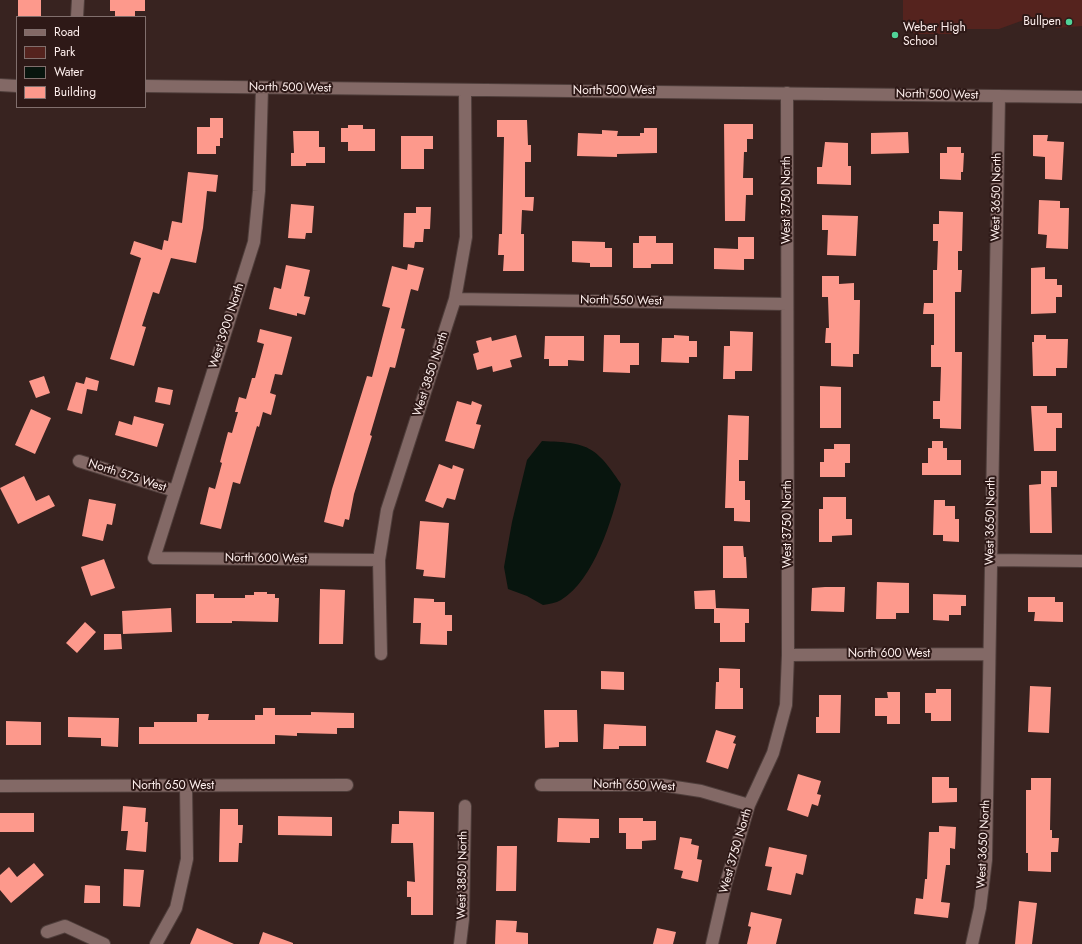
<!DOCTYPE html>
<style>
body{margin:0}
#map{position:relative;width:1082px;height:944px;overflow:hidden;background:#382320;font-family:Jost,sans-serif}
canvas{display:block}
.legend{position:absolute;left:16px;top:16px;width:130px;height:92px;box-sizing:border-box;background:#2e1917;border:1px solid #816f6d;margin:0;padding:5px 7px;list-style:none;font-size:12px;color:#feefed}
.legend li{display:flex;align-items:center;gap:8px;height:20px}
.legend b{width:20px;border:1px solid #816f6d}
</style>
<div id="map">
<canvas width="1082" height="944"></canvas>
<ul class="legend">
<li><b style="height:5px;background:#836966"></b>Road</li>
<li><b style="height:11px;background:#55231e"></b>Park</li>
<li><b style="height:11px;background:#08150e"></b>Water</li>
<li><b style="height:11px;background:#fd998c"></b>Building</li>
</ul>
</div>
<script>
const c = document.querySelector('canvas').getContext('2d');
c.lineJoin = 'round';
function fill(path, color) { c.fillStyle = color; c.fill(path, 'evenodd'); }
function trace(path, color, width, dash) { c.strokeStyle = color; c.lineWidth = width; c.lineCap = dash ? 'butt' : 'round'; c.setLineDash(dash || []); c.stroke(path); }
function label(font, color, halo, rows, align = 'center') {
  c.font = font + ' Jost,sans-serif'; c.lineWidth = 4; c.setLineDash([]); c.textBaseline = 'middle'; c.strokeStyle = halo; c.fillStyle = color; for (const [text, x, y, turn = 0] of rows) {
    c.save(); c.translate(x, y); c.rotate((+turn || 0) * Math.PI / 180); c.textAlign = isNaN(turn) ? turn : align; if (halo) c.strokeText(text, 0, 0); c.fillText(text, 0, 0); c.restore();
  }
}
fill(new Path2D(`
 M903,0H1082V26L1056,28V18L1021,21L999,29H957L954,34H915L903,22Z`), '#55231e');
fill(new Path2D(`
 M542,441C588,443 595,445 621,484C612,520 594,580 561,600C556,603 549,604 543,605L527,596L508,589L504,567L512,522L527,460Z`), '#08150e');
fill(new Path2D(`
 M18,0H41V17H18Z
 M110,0H145V11H135V17H115V11H110Z
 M210,118H223V138H220V146H216V154H197V127H210Z
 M497,120H527L528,145H531V162H525V197H534L533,211L522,210L521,234H524V271H503L504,255H498L499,234H502L504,137H497Z
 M724,124H753V139H747V152H744L743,178H753V195H746L745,221H725Z
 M348,125H363V129H375V151H348V142H341V128H348Z
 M644,128H657V153L617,154V157L577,156L578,133L602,134V130L618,131L617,136H640V133H644Z
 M293,131H319V147H325V163H306V166H291V153H294Z
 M908,132L909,153L871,154V133Z
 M1033,135H1048L1047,141L1064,142L1062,180L1045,179V157L1033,156Z
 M401,136H433V149H424V169H401Z
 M825,142L848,143V166H851V185L817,184V167H822Z
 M947,147H961V153H964L963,172H961V180L940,179V153H947Z
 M188,172L218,175L216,192L207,191L203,228L196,263L171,258L159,294L153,292L142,326L146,327L134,366L110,359L141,258L130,254L134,241L162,250L164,240L168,241L172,221L182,223Z
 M1039,200L1060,201V208H1069L1068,249L1046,248L1047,235L1038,234Z
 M291,204L314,206L312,233H306L305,239L288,238Z
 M416,207H431L430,229H424L423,242H415L414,248L403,247L404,213H416Z
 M939,211L963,212L962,251H958V270H962L961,292H955V352H962L961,429L940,428V419H933V401H940L941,367H931V345H934V314H923L924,303H933V270H937L938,241H933V224H939Z
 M822,215L858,216L856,256L827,255L828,230H822Z
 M639,236H656V243H673V264H651V268H633V243H639Z
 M738,237H754V259H744V270L714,269V248L738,249Z
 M572,241L605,242V248H612V267H590V263L572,262Z
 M408,264L424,268L418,291L411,289L401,328L405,329L395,368L390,367L370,435L372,436L354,494L349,520L345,519L343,527L324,522L332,489L367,376L372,377L390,308L382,306L392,266L407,270Z
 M286,265L310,270L304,296L310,297L305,315L297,313V316L269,309L274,287L281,289Z
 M1045,267V279H1057V285H1062V297H1056V313L1031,314V268Z
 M822,276H839V284L854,283V300H860L859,354H853V367L831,366V343H825L826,328H829L828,297H822Z
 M260,329L292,337L282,375L275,374L270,393L276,395L271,415L263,412L259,427L257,426L240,484L233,482L221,529L200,524L209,487L215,489L222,463L220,462L228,432L232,433L238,412H235L239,397L246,399L252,378H255L264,344L257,342Z
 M730,331L753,332L752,371H735V379H723L724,346H730Z
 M516,335L522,357L510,360L512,367L493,372L492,366L477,370L473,354L479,352L476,341L491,337L492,341Z
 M604,335H620V343H639V365H630V373L603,372Z
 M674,335L689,336V341H697V357H689V363L661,362L662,338H674Z
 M1034,335H1046V339H1068L1067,368H1056V376H1033L1032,342H1034Z
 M545,336H584V361L568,360V366H549V359H544Z
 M44,376L50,393L36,398L29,381Z
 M86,377L99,381L97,391L87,389L82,414L67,410L76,382L84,384Z
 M820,386L841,387V428H820Z
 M158,387L173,390L170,405L155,402Z
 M457,401L471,405L472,401L482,405L476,424L481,425L474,449L445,441Z
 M1031,406H1047V413H1062V428H1056V451H1034Z
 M31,409L51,418L35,454L15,445Z
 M728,415L749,416L748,460H739V481H745V500H750V522L734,521V508H725Z
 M134,416L164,424L157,447L115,435L119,421L132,425Z
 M932,441H943V448H947V460H961V475H922V463H928V448H932Z
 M834,444H850V463H845V477H820V462H824V449H834Z
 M439,464L452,469L453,465L464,469L455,500L447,498L443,508L425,501Z
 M1041,471H1057V487H1051L1052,533H1030L1029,485L1041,484Z
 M24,476L36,501L49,495L55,506L18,524L0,488Z
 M823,497H846V519H852V535L832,536V542H819V509H823Z
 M89,499L116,504L112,525L107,524L103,541L82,536Z
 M934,500H945V506H955V519H959V542L943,541V535H933Z
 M420,521L449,523L445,578L423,576L424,570L416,569Z
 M723,546H743L744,557H746L747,578H723Z
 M104,559L115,588L91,596L81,567Z
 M877,582L909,583V613H896V619H876Z
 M825,587H845L844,612L811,611L812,588Z
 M320,589L345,590L343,644H319Z
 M715,590L716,608L749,609V623H745V642H720V623H714V609H695L694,591Z
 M254,592H267V594H275V598H279L278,622L232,621V623H196V594H214V598H245V595H254Z
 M933,594L966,595V606H961V615H949V621L933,620Z
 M1028,597H1055V602H1063V622L1034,621L1035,612H1028Z
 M414,598L434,599V602H445V615H452V631H447V645L420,644L421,623H413Z
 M171,608L172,632L123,634L122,611Z
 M85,622L96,632L77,653L66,643Z
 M104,634H121L122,649L104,650Z
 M719,668L740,669V688H743V709H715L716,682H719Z
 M601,671L624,672V690L601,689Z
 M1030,686L1051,687L1049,733L1028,732Z
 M936,689H951V721H931V713H925V693H936Z
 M887,692H900V724H887V716H875V698H888Z
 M819,695H841L840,733H816V717H819Z
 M263,708H275V715H311V712L354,713V728H337V734L297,733V736L275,735V744H139V727H154V722H197V714H209L208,720H255V715H263Z
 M544,710H577L578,742H559V747L545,748Z
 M68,717L119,718L118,747L101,746V738L68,737Z
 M6,721L41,722V745H6Z
 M604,724L646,726V746H619V749H603Z
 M716,730L736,736L733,743L736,744L728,769L706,762Z
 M798,774L821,781L817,794L821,795L818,806L812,804L808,817L787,810Z
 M932,777H949V788H957V802L932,803Z
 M1031,778H1051L1050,830H1052V838H1059L1058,852H1051V872L1028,871V853H1026V790H1031Z
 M123,806L146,808L145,822H148L146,852L126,850L128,831H121Z
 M220,809H238V825H243L242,843H239L238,862H219Z
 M399,811L434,812L433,915H411V897H407V881L415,882L413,843H391L392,824H399Z
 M0,813H34V832H0Z
 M278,816L332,817V836L278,835Z
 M558,818L599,819V838H590V843L557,842Z
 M619,818H643V821H656V840L642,841V849H626V833H619Z
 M939,826L956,827L955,849L950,848V865H946L941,902L950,903L948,918L914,914L916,898L923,899L925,879H927L929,832H939Z
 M680,837L692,839L691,844L699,846L697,859L702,860L698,882L681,878L683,871L674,869Z
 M497,846H517L516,891H496Z
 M769,847L807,855L803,875L796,873L791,895L767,890L772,867L765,866Z
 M34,863L44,875L11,903L0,890V875L9,867L17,877Z
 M124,869L144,870L140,907L123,906Z
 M85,885L100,886V903H84Z
 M1019,901L1037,903L1032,944H1015Z
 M751,912L782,919L776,944H747L751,927L748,926Z
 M496,920L517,921L516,932L528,933V944H495Z
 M197,928L234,944H190Z
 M657,928L676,932L673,944H653Z
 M263,932L293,943V944H259Z`), '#fd998c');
const minor = new Path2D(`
 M77,17L78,0
 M0,85L17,86
 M145,86L1082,97
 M262,88L259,191L254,242L154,558L379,560
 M455,299L787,304
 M79,461L175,491
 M991,560L1082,561
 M381,654L379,560L387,510L455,299L466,237L465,90
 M788,655L989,654
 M541,785H662L701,791L749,805
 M0,786L347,785
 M47,932L65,926L104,944
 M156,944L176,908L187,859L186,786
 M460,944L463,919L465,806
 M712,944L726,883L749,805L773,753L786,705L788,655L787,93
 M972,944L980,908L986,860L999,96`);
trace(minor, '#4f3e3b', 14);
trace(minor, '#836966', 12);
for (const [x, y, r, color] of [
 [1069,22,4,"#50d398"],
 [895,35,4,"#50d398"]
]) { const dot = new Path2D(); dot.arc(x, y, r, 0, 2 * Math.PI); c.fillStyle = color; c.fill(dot); trace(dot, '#2e1917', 1.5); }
label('12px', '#feefed', '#2e1917', [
 ["Bullpen",1061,22],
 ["Weber High",903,28,"left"],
 ["School",903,42,"left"]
], 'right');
label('12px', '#feefed', '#2e1917', [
 ["North 500 West",290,88,1],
 ["North 500 West",614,91],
 ["North 500 West",937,95,1],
 ["West 3650 North",997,197,-89],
 ["West 3750 North",787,200,-90],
 ["North 550 West",621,301,1],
 ["West 3900 North",227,326,-72],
 ["West 3850 North",431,374,-72],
 ["North 575 West",127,476,18],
 ["West 3650 North",991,521,-89],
 ["West 3750 North",788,524,-90],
 ["North 600 West",266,559,1],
 ["North 600 West",889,654],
 ["North 650 West",173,786],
 ["North 650 West",634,786,2],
 ["West 3650 North",984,844,-87],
 ["West 3750 North",736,851,-74],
 ["West 3850 North",463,875,-89]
]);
</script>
